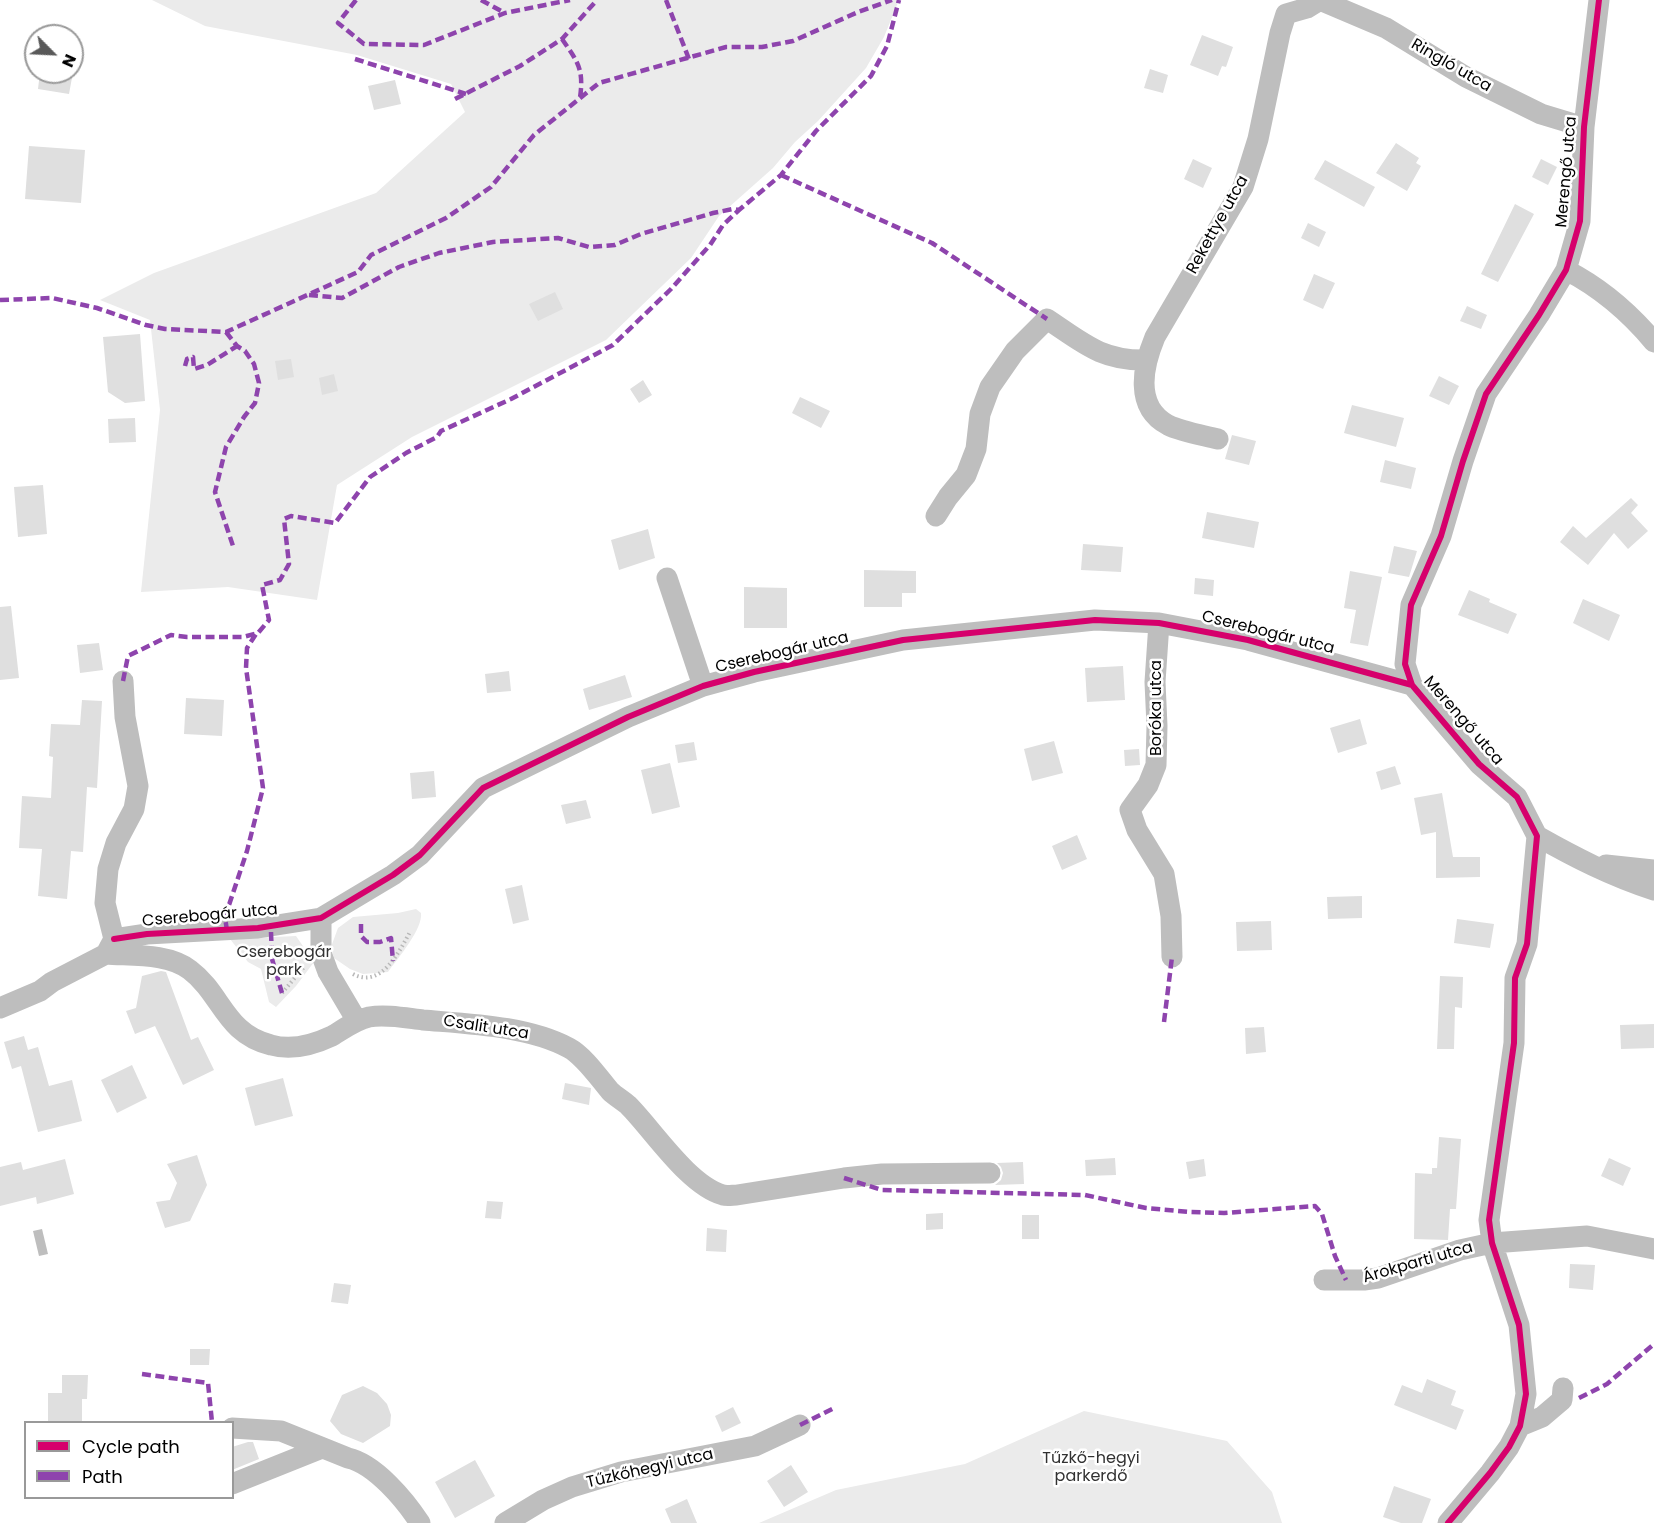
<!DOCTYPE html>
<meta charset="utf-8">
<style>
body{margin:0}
#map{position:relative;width:1654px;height:1523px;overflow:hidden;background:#fff;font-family:Poppins,sans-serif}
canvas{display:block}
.legend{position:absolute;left:24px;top:1421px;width:210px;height:78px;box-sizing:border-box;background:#fff;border:2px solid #999;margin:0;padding:8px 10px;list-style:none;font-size:18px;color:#000}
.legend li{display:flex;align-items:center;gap:12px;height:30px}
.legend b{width:30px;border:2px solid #999}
.north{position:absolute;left:24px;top:24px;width:60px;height:60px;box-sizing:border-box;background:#fff;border:2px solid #999;border-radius:50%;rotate:114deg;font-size:16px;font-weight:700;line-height:24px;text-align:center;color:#000}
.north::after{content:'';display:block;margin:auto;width:21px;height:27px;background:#595959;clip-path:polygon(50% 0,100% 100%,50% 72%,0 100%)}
</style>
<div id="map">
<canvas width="1654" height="1523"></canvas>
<ul class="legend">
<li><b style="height:8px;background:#d6006c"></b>Cycle path</li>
<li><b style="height:8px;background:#8e44ad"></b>Path</li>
</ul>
<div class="north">N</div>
</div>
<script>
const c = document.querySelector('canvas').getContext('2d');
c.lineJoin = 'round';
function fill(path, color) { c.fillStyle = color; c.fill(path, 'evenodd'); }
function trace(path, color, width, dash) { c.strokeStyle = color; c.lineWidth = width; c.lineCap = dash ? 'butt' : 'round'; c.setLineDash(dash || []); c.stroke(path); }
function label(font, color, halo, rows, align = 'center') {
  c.font = font + ' Poppins,sans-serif'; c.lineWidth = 5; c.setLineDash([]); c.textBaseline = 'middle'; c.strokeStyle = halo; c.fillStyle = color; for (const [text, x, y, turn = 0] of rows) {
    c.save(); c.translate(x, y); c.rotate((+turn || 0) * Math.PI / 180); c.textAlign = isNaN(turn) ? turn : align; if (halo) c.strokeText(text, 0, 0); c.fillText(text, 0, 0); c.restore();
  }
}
fill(new Path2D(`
 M152,0H899L884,37L866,68L818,121L795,142L773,168L719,216L691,258L606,340L412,437L337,485L317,600L228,587L141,592L160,410L150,320L100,300L154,273L376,193L465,112L451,84L357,55L205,26Z
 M416,909L421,913C423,929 398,958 388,972L363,974L350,969L334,958L331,947L338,928L353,917L398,913Z
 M296,936L314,962L296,986L276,1007L269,1002L261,969L248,962L230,939Z
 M1084,1411L1227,1441L1272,1492L1282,1523H759L836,1490L965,1464Z`), '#ebebeb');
fill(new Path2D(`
 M42,1229L48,1254L39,1256L33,1231Z`), '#bebebe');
fill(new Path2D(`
 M1202,35L1233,47L1226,67L1222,66L1218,76L1190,65Z
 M1150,69L1168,75L1163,93L1144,88Z
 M40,72H73L69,94L38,89Z
 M395,80L401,104L374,110L368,86Z
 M1396,143L1419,158L1416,163L1421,166L1407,191L1376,173Z
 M29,146L85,150L81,203L25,199Z
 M1193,159L1212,168L1203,188L1184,179Z
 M1541,159L1557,167L1548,185L1532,177Z
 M1325,160L1375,187L1364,207L1314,179Z
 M1515,204L1534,214L1498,282L1481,274Z
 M1308,223L1326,232L1319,247L1301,238Z
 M1314,274L1335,283L1323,309L1303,300Z
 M555,292L563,309L538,321L529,304Z
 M1467,306L1487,315L1481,329L1460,321Z
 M140,334L145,401L125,403L108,392L103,337Z
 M291,359L294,377L278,380L275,361Z
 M334,374L338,391L322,395L319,378Z
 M1439,376L1459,386L1449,405L1429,396Z
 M643,380L652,395L639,403L630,389Z
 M800,397L830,411L821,428L792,413Z
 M1352,405L1404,418L1396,447L1344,433Z
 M135,418L136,442L109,443L108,419Z
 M1232,435L1256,441L1249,465L1225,459Z
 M1385,460L1416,468L1411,489L1380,482Z
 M43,485L47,534L18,537L14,487Z
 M1631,498L1638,505L1631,513L1648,531L1628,549L1614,533L1588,565L1560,542L1573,526L1586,538Z
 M1207,512L1259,522L1254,548L1202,538Z
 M648,529L655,558L619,570L611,540Z
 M1083,544L1123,547L1121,572L1081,570Z
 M1394,546L1417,551L1409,577L1388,573Z
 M864,570L916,571V593H902V607H864Z
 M1350,571L1382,577L1368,646L1350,643L1356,610L1344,608Z
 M1195,578L1214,580L1213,596L1194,594Z
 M744,587L787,588V628H744Z
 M1469,590L1490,599L1489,602L1517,614L1508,634L1458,615Z
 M1583,599L1620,615L1609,641L1573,623Z
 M11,606L19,678L0,680V607Z
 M99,643L103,670L80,673L77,645Z
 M1123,666L1125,700L1087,702L1085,668Z
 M509,671L511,691L487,693L485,674Z
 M625,675L632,697L589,710L583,689Z
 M186,698L224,700L222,736L184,734Z
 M82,700L102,701L97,788L87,787L83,852L71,851L67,899L38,896L42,849L19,848L22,796L51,798L53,757L49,756L51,724L80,725Z
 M1360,719L1367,744L1338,753L1330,728Z
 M1054,741L1063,773L1032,781L1024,749Z
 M694,742L697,760L678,763L675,745Z
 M1139,749L1140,765L1125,766L1124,750Z
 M670,763L680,807L652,814L641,770Z
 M1395,766L1401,784L1381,790L1376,772Z
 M434,771L436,797L412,799L410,773Z
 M1442,793L1453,857H1480V877L1436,878V832L1421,835L1414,798Z
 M586,800L591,818L566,824L561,805Z
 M1077,835L1087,859L1062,870L1052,846Z
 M522,885L529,920L513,924L505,889Z
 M1362,896V918L1328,919L1327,897Z
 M1457,919L1494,924L1490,948L1454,943Z
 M1271,921L1272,950L1237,951L1236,922Z
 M161,971L166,972L191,1040L198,1037L214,1070L183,1085L155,1026L135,1034L126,1011L136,1008L142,976Z
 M1440,976L1463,977L1462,1008L1455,1007L1454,1049H1437Z
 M1654,1024V1048L1621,1049L1620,1025Z
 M1264,1027L1266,1052L1246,1054L1245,1028Z
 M24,1036L28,1050L38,1047L49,1086L72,1080L82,1121L38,1132L21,1066L12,1069L4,1042Z
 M132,1065L147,1098L117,1113L101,1080Z
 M283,1078L293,1116L255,1126L245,1088Z
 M565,1083L591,1088L589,1105L562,1099Z
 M1439,1137L1461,1139L1456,1209H1450L1448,1240L1414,1239L1415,1173L1432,1174V1168H1437Z
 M197,1155L207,1185L190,1221L165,1228L156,1202L170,1200L177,1183L167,1164Z
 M1115,1158L1116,1175L1086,1176L1085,1160Z
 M1609,1158L1631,1168L1623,1186L1601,1176Z
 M65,1159L74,1194L37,1204L36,1197L0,1206V1167L21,1162L23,1170Z
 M1204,1159L1206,1176L1189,1179L1186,1162Z
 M1023,1162L1024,1184L995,1185L1001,1180L1003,1173L1001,1167L997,1163Z
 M487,1201L503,1202L501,1219L485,1218Z
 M943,1213V1229L926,1230V1214Z
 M1022,1215H1039V1239H1022Z
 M707,1228L727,1230L726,1252L706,1251Z
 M1570,1264L1595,1265L1593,1290L1569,1288Z
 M334,1283L351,1285L348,1304L331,1302Z
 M190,1349H210L209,1365H190Z
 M62,1375H88L87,1399H82V1422H48V1393H62Z
 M1427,1379L1456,1391L1451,1405L1464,1410L1456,1430L1394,1405L1402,1385L1422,1393Z
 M363,1386L377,1393L387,1404L391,1415L390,1426L363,1443L341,1434L330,1421L342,1395Z
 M733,1407L741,1423L722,1432L715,1416Z
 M248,1442H253L259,1459L232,1470V1447Z
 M475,1460L495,1496L455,1518L435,1482Z
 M791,1465L808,1492L784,1507L767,1481Z
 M1394,1486L1431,1499L1422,1523H1401L1383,1517Z
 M687,1499L697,1523H671L665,1509Z`), '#dfdfdf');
trace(new Path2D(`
 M353,974C381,989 399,952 410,932
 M282,993L305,966`), '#b9b9b9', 4, [1.5, 3]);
trace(new Path2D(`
 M1566,270C1601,288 1629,312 1654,342
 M1218,439C1202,435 1182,432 1168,425C1134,407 1143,366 1155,337L1243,187L1258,139L1280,33L1286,14L1307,8L1320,0L1386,28L1466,77L1541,114L1584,127
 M936,516L948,497L966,475L976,449L980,414L990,387L1015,351L1047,319C1082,342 1101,361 1146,360
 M667,578L703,686
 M1159,623L1155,682L1157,726L1156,765L1148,785L1130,810L1137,830L1164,874L1171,916L1172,957
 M1537,836C1576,858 1611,876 1654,890
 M1606,865L1654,870
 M321,918V953L328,972L357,1021
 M114,939L147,934L258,928L321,918L393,875L420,855L483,788L628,717L703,686L754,672L903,640L1095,620L1159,623L1248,640L1412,685
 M106,954C132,956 168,953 190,970C222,994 225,1034 271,1045C292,1051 313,1045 332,1036C344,1029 355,1020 369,1017C386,1014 406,1018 423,1020C470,1024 528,1026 569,1048C584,1056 599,1078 610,1091C615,1096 622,1100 628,1105C653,1130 688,1185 723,1195C727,1196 733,1195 737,1195L844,1178L882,1174L990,1173
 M0,1008L40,991L52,982L106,954L114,939L105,903L108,869L116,843L134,809L138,786L125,717L123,681
 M1324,1280H1364L1378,1278L1460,1250L1492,1243L1587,1236L1654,1249
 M1520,1426L1542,1417L1562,1400L1563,1388
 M232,1428L281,1431L348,1458C375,1464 405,1500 420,1523
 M232,1484L322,1448
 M505,1523L543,1500L572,1487L621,1472L755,1446L800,1425
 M1448,1523L1490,1473L1509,1447L1520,1426L1526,1394L1519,1325L1492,1243L1489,1220L1514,1043L1515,978L1527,944L1537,836L1517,797L1479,764L1412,685L1405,664L1411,605L1441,536L1463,461L1486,394L1539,315L1566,270L1580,221L1584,127L1599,0`), '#bebebe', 21);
trace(new Path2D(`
 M356,0L338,23L364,44L424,45L505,13L570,0
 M481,0L505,13
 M666,0L689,59
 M562,39C578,62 584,69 580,98
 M355,59L466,94
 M455,99L520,66L562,39L597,0
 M781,175L932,243L1047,319
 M309,295L342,298L399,267L439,253L493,242L558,238L589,247L615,245L641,234L713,213L733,209L739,210L781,175L816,131L871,76L887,46L899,0
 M0,300L52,298L97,308L146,325L165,329L226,332L358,272L371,255L446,218L491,187L534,135L599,83L726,47H762L793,41L858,12L892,0
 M226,332L237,346L245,351L254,364L259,383L255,403L244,417L226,447L215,492L234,549
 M185,366L187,359L193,357L194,369L207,365L237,346
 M123,681L128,656L171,635L187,637H243L258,633L269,620L262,585L280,580L289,564L284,519L291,516L335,523L370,477L406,453L437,437L441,431L511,399L613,345L671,289L710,245L723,225L739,210
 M361,924V936L367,942H380L391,938L393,961
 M227,931L225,917L247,851L263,788L246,668L247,648L256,634
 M271,932L272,959L282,993
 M1164,1022L1172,957
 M844,1178L882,1190L1085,1195L1146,1208L1190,1212L1224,1213L1315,1206L1322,1214L1335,1256L1346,1280
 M142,1374L208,1383L212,1422
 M1579,1398L1607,1384L1654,1344
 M800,1425L836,1407`), '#8e44ad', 4.5, [9, 4.5]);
trace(new Path2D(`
 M114,939L147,934L258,928L321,918L393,875L420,855L483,788L628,717L703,686L754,672L903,640L1095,620L1159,623L1248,640L1412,685
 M1448,1523L1490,1473L1509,1447L1520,1426L1526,1394L1519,1325L1492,1243L1489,1220L1514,1043L1515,978L1527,944L1537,836L1517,797L1479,764L1412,685L1405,664L1411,605L1441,536L1463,461L1486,394L1539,315L1566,270L1580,221L1584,127L1599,0`), '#d6006c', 6);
label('16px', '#000', '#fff', [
 ["Ringló utca",1451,66,30],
 ["Merengő utca",1567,172,-85],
 ["Rekettye utca",1218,225,-61],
 ["Cserebogár utca",1268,633,14],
 ["Cserebogár utca",782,653,-13],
 ["Boróka utca",1157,708,-90],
 ["Merengő utca",1463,721,49],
 ["Cserebogár utca",210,916,-5],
 ["Csalit utca",486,1028,9],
 ["Árokparti utca",1418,1263,-16],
 ["Tűzkőhegyi utca",650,1469,-13]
]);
label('16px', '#323232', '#fff', [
 ["Cserebogár",284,953],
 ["park",284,971],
 ["Tűzkő-hegyi",1091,1459],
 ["parkerdő",1091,1477]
]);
</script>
